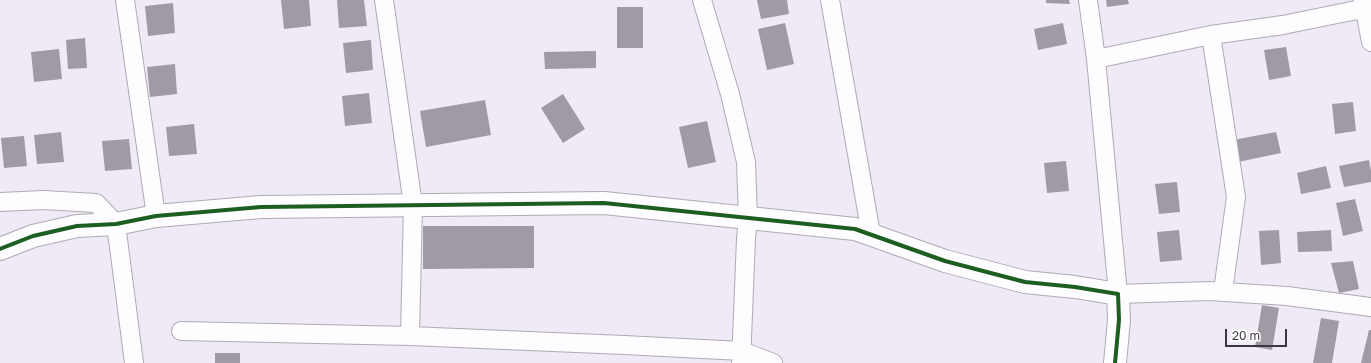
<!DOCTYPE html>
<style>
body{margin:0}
#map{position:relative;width:1371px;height:363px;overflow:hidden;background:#f0eaf6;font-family:"Golos Text",sans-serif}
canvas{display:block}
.scale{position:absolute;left:1225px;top:329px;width:62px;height:18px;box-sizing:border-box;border:2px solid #3c3642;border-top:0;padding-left:5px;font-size:12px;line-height:14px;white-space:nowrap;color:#3c3642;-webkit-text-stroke:3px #fff;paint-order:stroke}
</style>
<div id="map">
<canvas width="1371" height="363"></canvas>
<div class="scale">20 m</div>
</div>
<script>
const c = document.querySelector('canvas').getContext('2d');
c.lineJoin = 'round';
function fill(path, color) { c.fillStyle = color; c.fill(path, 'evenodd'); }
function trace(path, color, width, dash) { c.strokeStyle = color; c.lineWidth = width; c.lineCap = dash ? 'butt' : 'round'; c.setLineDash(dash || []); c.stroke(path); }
fill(new Path2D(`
 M281,0H309L311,26L284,29Z
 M337,0H364L367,26L339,28Z
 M757,0H787L789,14L761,19Z
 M1046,0H1069L1070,4L1046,3Z
 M1106,0H1128L1129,4L1107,7Z
 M173,3L175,33L148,36L145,6Z
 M617,7H643V48H617Z
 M785,23L794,64L767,70L758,29Z
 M1063,23L1067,44L1038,50L1034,29Z
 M85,38L87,68L68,69L66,40Z
 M371,40L373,70L346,73L343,43Z
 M1286,47L1291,76L1269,80L1264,50Z
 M59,49L62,79L34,82L31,52Z
 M596,51V68L545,69L544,52Z
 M175,64L177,94L150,97L147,67Z
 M369,93L372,123L345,126L342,96Z
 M563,94L585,129L563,143L541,108Z
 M485,100L491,135L426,147L420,111Z
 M1353,102L1356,131L1335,134L1332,104Z
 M707,121L716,162L688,168L679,127Z
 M194,124L197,154L169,156L166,127Z
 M61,132L64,162L37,164L34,135Z
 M1276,132L1281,153L1238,162L1233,140Z
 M24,136L27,166L4,168L1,138Z
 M129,139L132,169L105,171L102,141Z
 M1369,160L1371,171V182L1344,187L1339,166Z
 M1066,161L1069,191L1047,193L1044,163Z
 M1326,166L1331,188L1301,194L1297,173Z
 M1177,182L1180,212L1159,214L1155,184Z
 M1355,199L1363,231L1343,236L1336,203Z
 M423,226H534V268L423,269Z
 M1179,230L1182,260L1160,262L1157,232Z
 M1279,230L1281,263L1261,265L1259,231Z
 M1331,230L1332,251L1298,252L1297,232Z
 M1353,261L1359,289L1339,293L1331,263Z
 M1262,305L1279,308L1272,350L1255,347Z
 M1321,318L1339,321L1332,363H1313Z
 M1369,330H1371V363H1361Z
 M215,353H240V363H215Z`), '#9f9aa4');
const minor = new Path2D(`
 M125,0L156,216
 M384,0L413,205L410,336
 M702,0L730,94L746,162L748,218L746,239L741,363
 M830,0L871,234
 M1088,0L1096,59L1118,294L1209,291L1287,296L1371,307
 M1363,0L1371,42
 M1211,35L1236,197L1223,291
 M1096,59L1211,35L1283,25L1371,7
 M0,202L43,200L96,203L116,224L134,363
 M181,331L410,336L624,345L742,351L773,363`);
const tertiary = new Path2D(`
 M0,249L33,236L77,226L116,224L156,216L261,207L604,203L855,229L945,261L1025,282L1075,287L1118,294L1119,320L1115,363`);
trace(minor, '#b0aab5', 20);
trace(tertiary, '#b0aab5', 24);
trace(minor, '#fdfcfe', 18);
trace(tertiary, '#fdfcfe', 22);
trace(new Path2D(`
 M0,249L33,236L77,226L116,224L156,216L261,207L604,203L855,229L945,261L1025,282L1075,287L1118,294L1119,320L1115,363`), '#1b5e20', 4);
</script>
